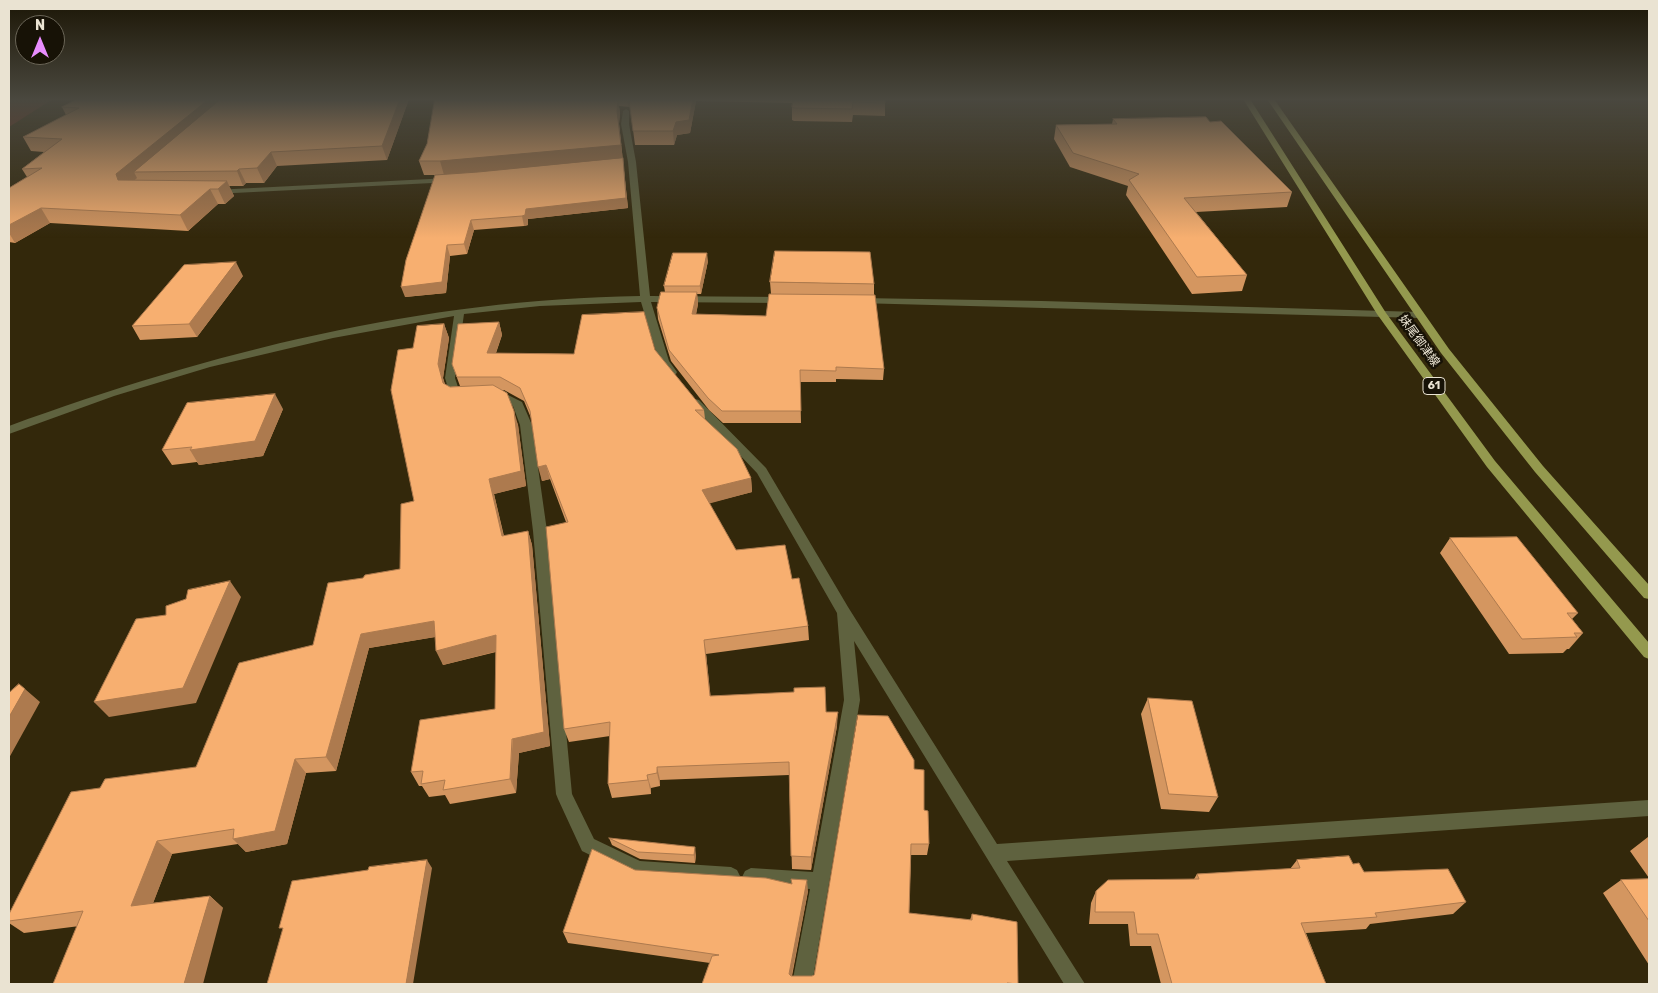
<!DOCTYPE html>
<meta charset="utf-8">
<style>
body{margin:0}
#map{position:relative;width:1658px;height:993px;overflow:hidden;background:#33280b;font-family:Rubik,sans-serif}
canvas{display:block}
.frame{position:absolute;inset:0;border:10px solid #eae3d2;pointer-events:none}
.north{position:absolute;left:15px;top:15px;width:50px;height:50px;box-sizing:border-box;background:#171206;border:1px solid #6b6658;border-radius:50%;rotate:0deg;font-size:14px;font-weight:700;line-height:20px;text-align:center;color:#eae3d2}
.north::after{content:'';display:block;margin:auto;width:18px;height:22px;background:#e98dfe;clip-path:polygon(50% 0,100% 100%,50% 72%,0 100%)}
</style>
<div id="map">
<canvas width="1658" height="993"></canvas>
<div class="frame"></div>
<div class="north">N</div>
</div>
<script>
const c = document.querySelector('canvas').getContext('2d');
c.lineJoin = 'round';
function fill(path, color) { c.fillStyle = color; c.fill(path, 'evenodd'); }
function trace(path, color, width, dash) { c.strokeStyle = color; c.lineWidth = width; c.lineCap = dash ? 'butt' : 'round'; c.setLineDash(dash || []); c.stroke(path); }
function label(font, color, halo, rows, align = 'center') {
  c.font = font + ' Rubik,"Noto Sans JP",sans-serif'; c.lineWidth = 5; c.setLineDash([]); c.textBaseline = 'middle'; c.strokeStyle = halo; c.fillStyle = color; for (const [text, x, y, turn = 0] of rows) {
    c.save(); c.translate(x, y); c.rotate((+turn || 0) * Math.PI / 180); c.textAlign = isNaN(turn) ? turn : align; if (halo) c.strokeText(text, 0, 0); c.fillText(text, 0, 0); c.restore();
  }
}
fill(new Path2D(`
 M9,99H53L9,127Z`), '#702d1b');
fill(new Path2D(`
 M626,109L629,111V124L636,162L650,296L785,297L790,300L785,303L651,302L669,361L677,372L676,374H668L659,362L641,302L540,306L464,314L455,378L460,393L466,394L468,396L462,399L451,398L445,378L454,316L333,338L210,367L114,396L9,434V426C211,352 423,299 640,296L628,162L621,124L623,111Z
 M449,178H452V182L214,194L210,192L214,190Z
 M860,298L1042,301L1419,312L1424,315L1419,318L857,303V299Z
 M500,391L522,402L532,425L547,531L572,794L594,839L640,861L731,867L737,870L740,876L737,882L731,885L639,879L633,876L582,851L558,799L556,794L533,531L520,425L513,406L498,398L490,397L488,395L490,393Z
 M695,399L699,400L766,468L848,607L997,844L1649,800V816L1007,861L1085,984H1064L854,641L860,700L812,984H792L810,889L751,886L745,883L742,877L745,871L751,868L813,872L844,700L837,613L757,473L691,404L689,402Z`), '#5f623f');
fill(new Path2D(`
 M1243,99H1250L1386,313L1495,461L1649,643V659L1644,657L1487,467L1377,314Z
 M1267,99H1274L1449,349L1543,466L1649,585V599L1644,598L1535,472L1441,353Z`), '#94994e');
fill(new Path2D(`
 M78,99H409L387,160L277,166L264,183H246L243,186H229L234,196L225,204H218L188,231L50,223L15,243L9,242V188L27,177L22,169L44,152L31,151L23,137L66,115L62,107Z
 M435,99H885V116L853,115L852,122L794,121L792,120V107L793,103L696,101L690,133L677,135L674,145H635L630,107L619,106L620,113L619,124L628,208L528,219V225L524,226L474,230L467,254L450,256L446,293L405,297L435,175H424L419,161L427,144Z
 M1113,119L1210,122L1292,192L1287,207L1196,212L1247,275L1242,291L1192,294L1126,195L1128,186L1070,167L1054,139L1056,125L1112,124Z
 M708,261L701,294H697L698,304L696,314L766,316L771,294L770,282L874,284V295L884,369L883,380L836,379V382H800L801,423H723L709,410L671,361L658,319L657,308L665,292L664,286Z
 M243,276L197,337L140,340L132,326Z
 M499,322L502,335L496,353L574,354L655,350L704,410L705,419L751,478L752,492L709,503L736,550L792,579L808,626L809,640L706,654L710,696L826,712L837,726L811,870L792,869L789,775L660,780V786L651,788V794L612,798L608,784L610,736L569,742L564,729L566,522L550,479L542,481L531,418L524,401L504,390H503L518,425L526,486L494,494L504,536L528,531L532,545L550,746L519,753L516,793L450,804L445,795L429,797L422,786H419L411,772L495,709L496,652L443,665L435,637L369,648L336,771L306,773L287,844L246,852L238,844L172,854L153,903L210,896L223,908L24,933L9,923V914L100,788L196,767L313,645L363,578L400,569L414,501L413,348L444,324L449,338L443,378L445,384L450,387L460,386L452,364Z
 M283,409L263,456L199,465L197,462L172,465L162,450Z
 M1450,538L1578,613L1572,619L1583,633L1569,649H1567L1563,653L1509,654L1440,553Z
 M1148,698L1218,797L1209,812L1161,809L1141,714Z
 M914,769L924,810L929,844L927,855H911L909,913L970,920L972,914L1017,922L1018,984H702L710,963L568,943L563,932L635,870L808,891L792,976H812L814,975Z
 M1648,837H1649V878L1630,851Z
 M609,838L696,855L695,863L640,859L612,845Z
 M1297,860L1353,864L1364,872L1466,902L1453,914L1370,924L1366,929L1306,933L1326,984H1161L1151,946H1130L1128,924H1089L1091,903L1096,891L1194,879L1197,874L1290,869Z
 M1649,879V965L1603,893L1621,880Z`), '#d49660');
fill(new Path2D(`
 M209,99H231L134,172L137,178L124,189L118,180L116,174Z
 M400,99H409L387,160L382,146Z
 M627,99H661L628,107Z
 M693,99H696V101L690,133L677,135L674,145L673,131L676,122Z
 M618,100L620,113L619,124L628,208L528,219V225L524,226L522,216L444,175L440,161L617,111Z
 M271,152L277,166L264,183L257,168Z
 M239,169L246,183L243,186L237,171Z
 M227,181L234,196L225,204L218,189Z
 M210,189L218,204L188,231L180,215Z
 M41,208L50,223L15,243L9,233V225Z
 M471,220L474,230L467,254L464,244Z
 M447,245L450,256L446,293L405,297L401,287Z
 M707,253L708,261L701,294L700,286Z
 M236,262L243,276L197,337L189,324Z
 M697,292L698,304L694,325L692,314Z
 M499,322L502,335L491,367L487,353Z
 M444,324L449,338L443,378L448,398L443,383L438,364Z
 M275,394L283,409L263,456L199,465L190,450Z
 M514,411L518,425L526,486L494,494L507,551L502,536L489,479Z
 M546,465L550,479L542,481L538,467Z
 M751,478L752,492L704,505L702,490Z
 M528,531L532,545L550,746L519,753L516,793L510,779Z
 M230,581L241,597L196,703L109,717L94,702Z
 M434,621L441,636L369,648L336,771L326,757L361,634Z
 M496,635L502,650L443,665L436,651Z
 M704,640L706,654L712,709L710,696Z
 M25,689L40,702L9,758V717Z
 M838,712L837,726L811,870V857Z
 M295,759L306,773L287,844L246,852L233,839Z
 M657,767L660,780V786L657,773Z
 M647,775L651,788V794L648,780Z
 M157,841L172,854L147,919L131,906Z
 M695,847L696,855L695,863L694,855Z
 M427,860L432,868L413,984H406Z
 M807,880L808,891L790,984L789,974Z
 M210,896L223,908L203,984H184Z`), '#ad7a4e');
const building = new Path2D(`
 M78,99H209L116,174L118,180L227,181L218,189H210L180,215L41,208L9,225V188L42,168L22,169L62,139L23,137L79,108L62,107Z
 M221,99H400L382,146L271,152L257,168L239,169L237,171L134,172Z
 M435,99H614L618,100L617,111L621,145L440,161H419L427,144Z
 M633,99H693L689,120L676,122L673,131H633L629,100Z
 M794,99H885V103L853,102L852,109L794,108L792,107Z
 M1206,117L1210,122L1221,121L1292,192L1184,198L1247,275L1197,277L1129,180L1139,174L1073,153L1056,125L1117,124L1113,119Z
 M623,158L626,198L526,209L525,215L522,216L471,220L464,244L447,245L442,282L401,287L406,260L435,175L478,172Z
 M775,251L870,252L874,284L770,282Z
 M673,253H707L700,286H664Z
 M236,262L189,324L132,326L184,265Z
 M661,292H697L692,314L766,316L769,294L875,295L884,369L836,367V371L800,370L801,411H722L708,398L669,350L657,308Z
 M644,312L655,350L704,410H695L737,449L751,478L702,490L736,550L785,545L792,579L799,578L808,626L704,640L710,696L794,692V688L825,687L826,712H838L811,857L791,856L789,762L657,767V773L647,775L648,780L608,784L610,722L564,729L546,527L568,522L546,465L538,467L530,411L520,388L500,377H457L452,364L458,324L499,322L487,353L574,354L582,315Z
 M444,324L438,364L443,383L450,387L493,385L507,393L514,411L521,471L489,479L502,536L528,531L544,732L512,739L510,779L443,790L445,780L421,784L423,771L411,772L420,720L495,709L496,635L436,651L434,621L361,634L326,757L295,759L275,831L233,839L234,829L157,841L131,906L210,896L184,984H53L83,911L9,921V914L71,792L100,788L105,779L196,767L239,663L313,645L328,583L363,578L365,575L400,569L401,504L414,501L391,390L398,350L413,348L417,326Z
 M275,394L255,441L190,450L192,447L162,450L187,403Z
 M1517,537L1578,613H1567L1583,633H1574L1577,637L1522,639L1450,538Z
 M230,581L183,688L94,702L136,619L166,615V606L186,599L188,590Z
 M19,684L25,689L9,717V693Z
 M1148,698L1192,701L1218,797L1169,794Z
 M858,715L888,716L914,760V769L924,770V810L928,811L929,844H911L909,913L972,920V914L1017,922L1018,984L1007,983V984H702L712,956L719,955L563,932L592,849L635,870L766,878L792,884L791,879L807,880L789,974L791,976H812L814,975Z
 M609,838L695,847L694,855L638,852Z
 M1349,856L1353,864L1359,863L1364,872L1448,869L1466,902L1375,913L1377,917L1301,923L1326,984H1172L1158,934H1137L1134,912H1095L1096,891L1108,880L1199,879L1197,874L1300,868L1297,860Z
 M427,860L406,984H267L283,928H279L292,881L368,870L369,867Z
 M1649,879V921L1621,880Z`);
fill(building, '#f7af70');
trace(building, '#ad7a4e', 1);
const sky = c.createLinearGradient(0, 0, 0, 238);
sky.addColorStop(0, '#1c1606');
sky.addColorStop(0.42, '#4a483f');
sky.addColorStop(1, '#4a483f00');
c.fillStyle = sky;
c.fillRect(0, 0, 1658, 238);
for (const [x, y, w] of [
 [1434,386,22]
]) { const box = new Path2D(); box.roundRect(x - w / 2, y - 8.5, w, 17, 4); c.fillStyle = '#171206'; c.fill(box); trace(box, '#eae3d2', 1); }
label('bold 11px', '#eae3d2', null, [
 ["61",1434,386]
]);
label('12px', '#eae3d2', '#171206', [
 ["妹尾御津線",1419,341,54]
]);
</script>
